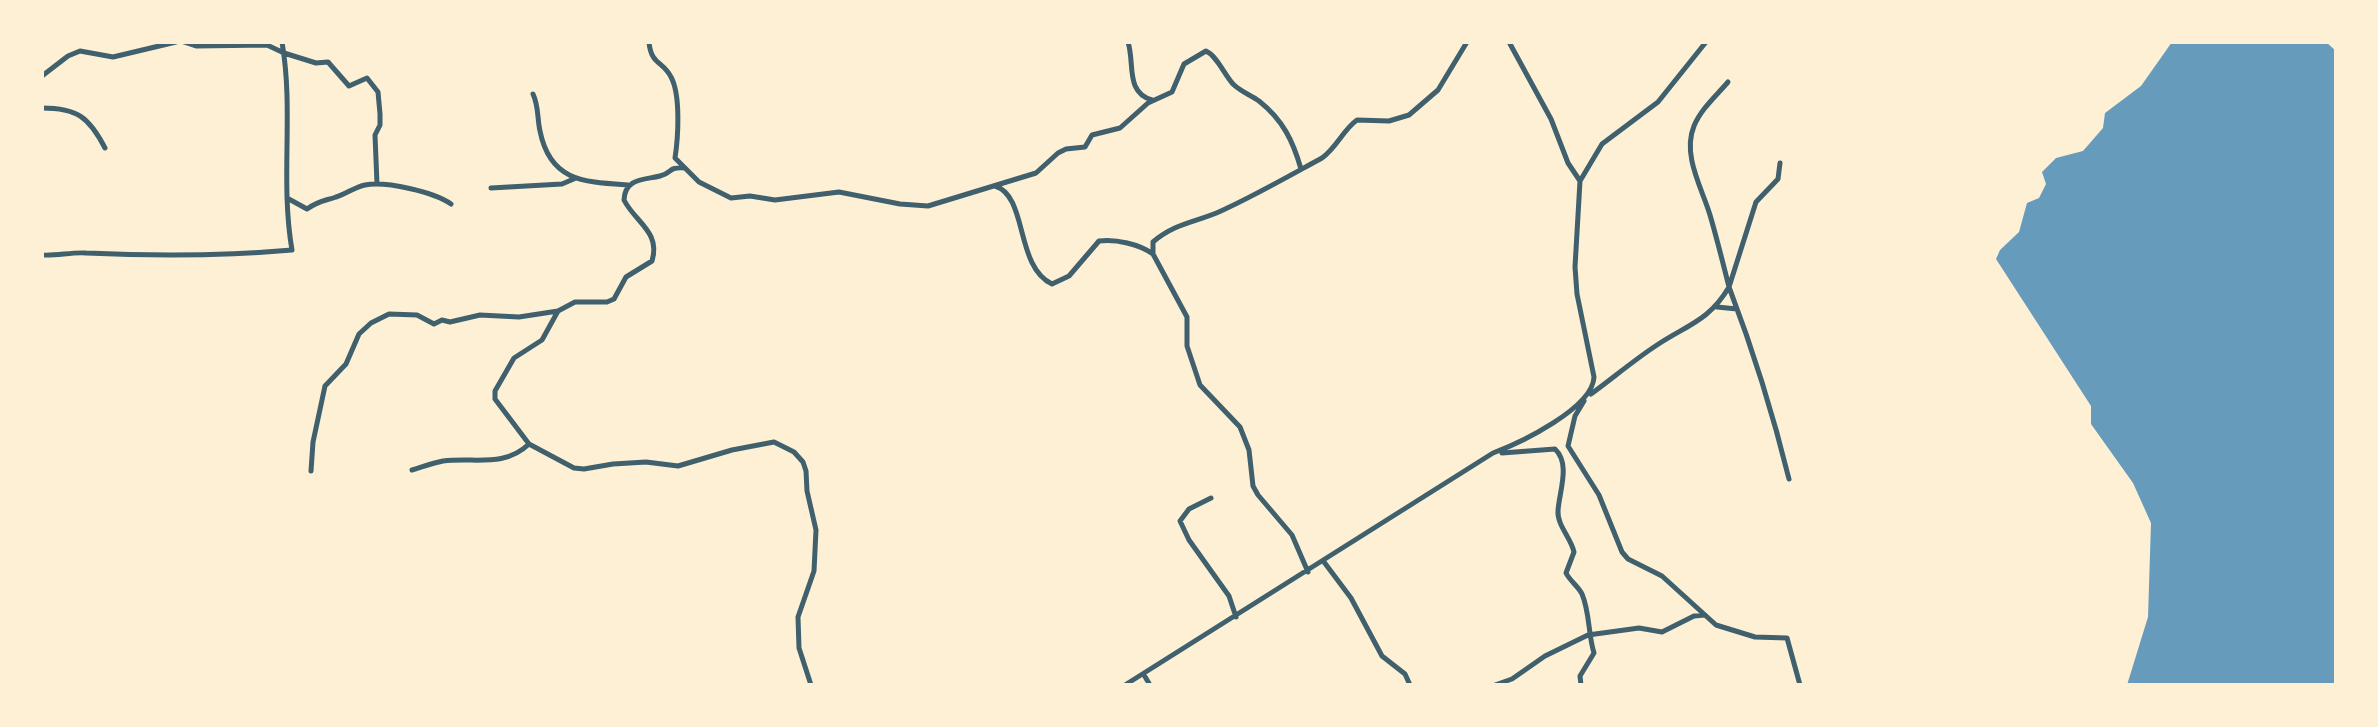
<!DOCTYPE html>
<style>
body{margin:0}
#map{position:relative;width:2378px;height:727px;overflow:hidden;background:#fdf0d5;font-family:Manrope,sans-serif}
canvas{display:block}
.frame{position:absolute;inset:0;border:44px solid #fdf0d5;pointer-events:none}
</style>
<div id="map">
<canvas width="2378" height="727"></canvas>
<div class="frame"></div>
</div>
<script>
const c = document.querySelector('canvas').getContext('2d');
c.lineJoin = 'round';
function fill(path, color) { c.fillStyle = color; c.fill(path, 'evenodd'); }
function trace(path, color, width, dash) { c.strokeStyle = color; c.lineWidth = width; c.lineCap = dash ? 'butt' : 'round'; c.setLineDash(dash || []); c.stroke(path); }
fill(new Path2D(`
 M2172,42H2326L2336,51V685H2127L2148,617L2151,523L2133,483L2091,424V406L1996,259L2000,250L2019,232L2027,203L2039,198L2046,184L2042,172L2056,158L2083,151L2103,128L2105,113L2141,86Z`), '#669bbc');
trace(new Path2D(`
 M184,42L196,46L267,45L284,53L316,63L328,62L349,86L367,78L378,92L380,114V125L375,135L377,184
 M649,42C651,65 663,61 671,77C681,95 678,139 675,158L699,182L731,198L750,196L775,200L839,192L900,204L928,206L1036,173L1058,153L1066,149L1085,147L1092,135L1120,128L1148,103L1172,92L1184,64L1206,51C1217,56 1224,74 1233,84C1241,92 1251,95 1259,101C1283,120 1293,141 1301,169
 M1128,42C1135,64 1125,92 1152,100
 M1509,42L1551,119L1568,163L1580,181
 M42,76L68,56L80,51L113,57L176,42
 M533,94C539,107 537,118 540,131C550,181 583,182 628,185
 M42,108C77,108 89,117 105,148
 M1780,163L1778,179L1756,202L1729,287C1753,350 1773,414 1789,479
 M685,168C666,167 675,172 660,176C644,180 625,178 624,200C635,222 661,232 652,261L626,277L614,299L607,302H575L558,311L542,340L514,358L495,391V399L529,444L574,468L584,469L613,464L646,462L678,466L732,450L774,442L794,452L803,462L806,471L807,491L816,530L814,571L798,617L799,648L811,685
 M995,186C1028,196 1015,267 1052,284L1069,276L1099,241C1116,239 1139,244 1153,254L1187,317V346L1200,385L1240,427L1249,450L1253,486L1258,495L1292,535L1308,572
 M491,188L562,184L576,178
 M287,198L307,209C318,201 324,201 336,197C346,194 355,187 365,185C386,181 434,192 451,204
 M1153,253V242C1175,223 1197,222 1221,211C1256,195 1289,176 1322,158C1337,147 1343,130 1357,120L1389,121L1409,115L1438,90L1467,42
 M42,255C57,256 71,252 86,253C154,256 224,256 292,250C280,181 294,111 282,42
 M1717,307L1737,309
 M1591,394C1613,378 1634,360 1657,345C1687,325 1709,321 1729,287C1723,263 1717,239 1710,215C1702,188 1682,155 1694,126C1701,109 1716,96 1728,82
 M1584,401L1575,416L1568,446L1599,495L1622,552L1628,559L1662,576L1716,625L1755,637L1787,638L1800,685
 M1502,453L1555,449C1571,464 1559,492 1558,511C1557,525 1571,538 1574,552L1566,573C1570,581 1578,586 1582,594C1590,613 1588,634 1594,653L1580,676L1581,685
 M412,470C422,467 432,463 443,461C474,457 504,468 529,444
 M311,471L313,442L325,386L346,364L359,334L371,323L389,314L417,315L434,324L442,320L450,322L480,315L519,317L558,311
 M1211,498L1189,509L1180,521L1189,540L1229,596L1236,617
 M1324,562L1351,598L1382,656L1405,674L1410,685
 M1144,675L1150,685
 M1125,685L1493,453C1520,443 1593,408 1594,377L1577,294L1575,267L1580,181L1602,144L1658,102L1706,42
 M1495,685L1512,679L1545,656L1588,635L1639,628L1662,632L1694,616L1705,615`), '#3f606c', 5);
</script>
